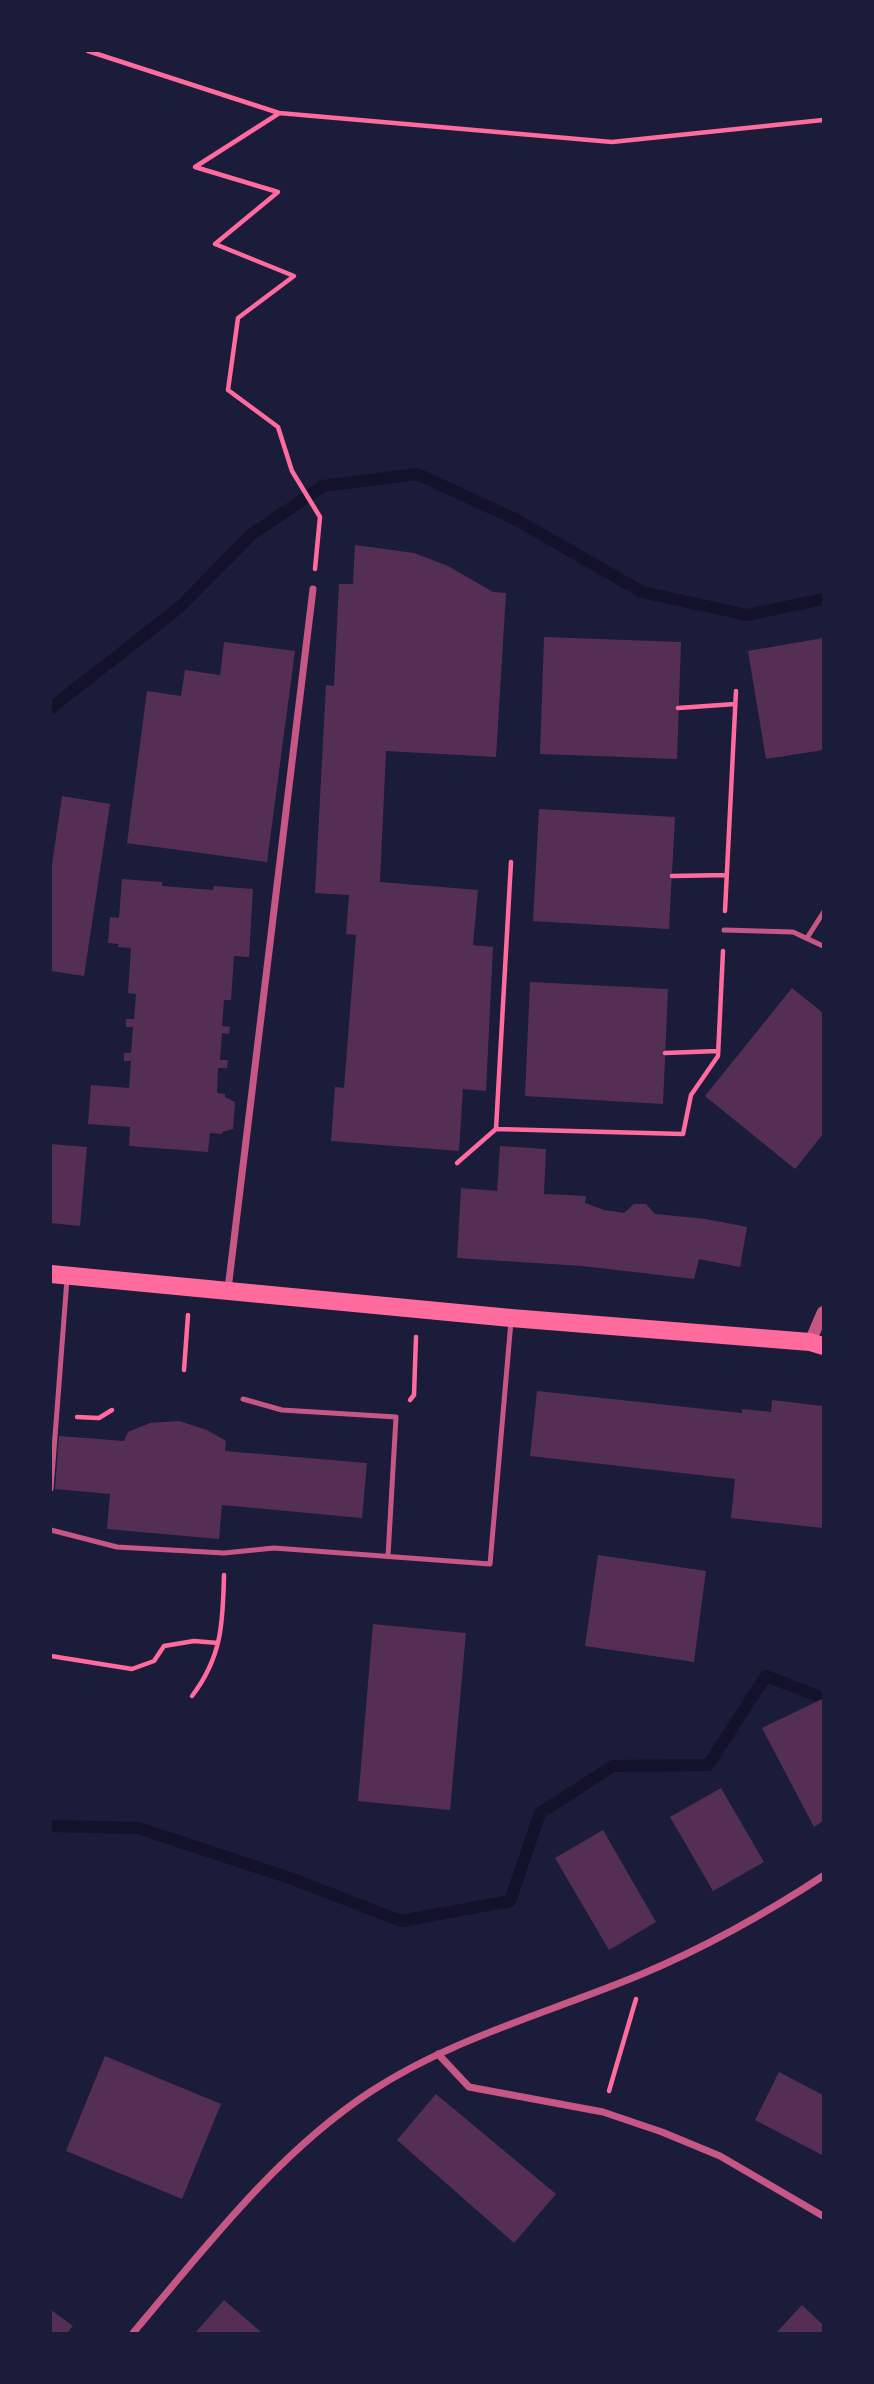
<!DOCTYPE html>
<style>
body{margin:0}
#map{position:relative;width:874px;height:2384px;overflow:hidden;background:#1b1b3a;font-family:"IBM Plex Serif",serif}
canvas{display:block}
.frame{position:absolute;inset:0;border:52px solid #1b1b3a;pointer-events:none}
</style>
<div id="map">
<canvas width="874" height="2384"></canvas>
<div class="frame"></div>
</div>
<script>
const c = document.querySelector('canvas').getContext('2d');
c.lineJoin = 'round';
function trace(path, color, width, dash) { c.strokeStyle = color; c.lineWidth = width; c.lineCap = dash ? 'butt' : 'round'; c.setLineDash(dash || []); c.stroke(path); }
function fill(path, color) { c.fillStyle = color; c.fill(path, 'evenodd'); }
trace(new Path2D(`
 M51,708L180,607L252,534L323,486L417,474L515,519L642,592L747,615L823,599
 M51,1826L138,1828L290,1878L401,1921L510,1901L540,1813L613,1766L708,1765L766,1676L823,1698`), '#12122b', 12);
fill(new Path2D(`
 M355,545L414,553L448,566L493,592L506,593L496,757L386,751L380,882L478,890L473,945L493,947L486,1091L463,1089L459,1151L331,1141L335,1087L344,1088L356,935L346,934L349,895L315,893L326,685L334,686L339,584H353Z
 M544,637L681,642L677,759L540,754Z
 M823,638V750L766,759L748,651Z
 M224,642L295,651L267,862L127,843L147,691L181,696L185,670L220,675Z
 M62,796L110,804L84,976L51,971V871Z
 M539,809L675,817L669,929L533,921Z
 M122,879L162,882V886L213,890L214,886L253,889L249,957L234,956L231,1000H224L222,1026L230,1027L229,1034L222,1033L220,1060H228L227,1068H218L217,1093L225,1094V1097L235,1102L233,1129L222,1132V1134L210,1133L208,1152L129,1146L130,1127L88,1124L91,1085L129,1088L131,1061H124V1053H131L133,1027H126V1019H134L136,994L128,993L131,948L118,947L119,944L108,943L110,917L119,918Z
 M530,982L668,989L663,1104L525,1096Z
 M792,988L823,1013V1134L795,1169L705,1096Z
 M51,1144L87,1147L80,1226L51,1223Z
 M500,1146L546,1149L544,1194L586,1196L585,1203L604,1210L624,1213L634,1204H646L655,1214L706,1219L747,1227L740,1267L699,1259L694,1279L582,1266L457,1258L461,1188L497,1191Z
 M537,1391L742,1413V1409L771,1412L772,1400L823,1406V1528L731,1518L735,1479L530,1456Z
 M179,1421L207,1430L226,1441L225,1451L367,1463L362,1518L222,1505L219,1539L107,1529L110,1494L55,1489L59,1436L124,1441L128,1432L150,1423Z
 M598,1555L706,1571L694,1662L585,1646Z
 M373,1624L466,1633L450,1810L358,1801Z
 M822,1699L823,1821L814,1827L762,1728Z
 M721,1788L764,1862L713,1891L670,1817Z
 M603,1830L656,1922L609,1950L555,1858Z
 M105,2056L221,2104L182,2199L66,2151Z
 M779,2072L823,2095L822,2155L755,2120Z
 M436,2094L556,2194L514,2243L397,2140Z
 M224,2300L262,2333H195Z
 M802,2305L823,2325V2333H776Z
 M51,2310L73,2326L67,2333H51Z`), '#542f53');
trace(new Path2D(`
 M88,51L279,113L612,142L823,120
 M278,114L195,167L278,192L215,244L294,276L238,318L228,390L278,427L292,471L320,517L315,569
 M678,708L735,704
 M672,876L726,875
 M725,911L736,691
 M665,1053L718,1051
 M496,1129L683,1134L691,1095L718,1056L723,951
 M457,1163L496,1129L511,862
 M184,1370L188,1315
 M410,1400L414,1395L416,1337
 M77,1417L99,1418L112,1410
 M51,1656L132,1669L154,1661L164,1646L194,1641L218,1643
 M192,1696C222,1657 223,1622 224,1575
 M609,2091L636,1999`), '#ff6b9d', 4.5);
trace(new Path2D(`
 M724,930L793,932L823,946
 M807,938L823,913
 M243,1399L282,1410L396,1417L388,1556
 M51,1489L67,1279
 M51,1530L117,1547L224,1553L274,1548L490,1564L511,1321`), '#c65784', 5);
trace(new Path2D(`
 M228,1289L313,589
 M438,2054L469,2087L603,2112L662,2132L720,2156L823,2216
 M133,2333C205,2248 276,2154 370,2092C452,2038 551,2012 642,1974C706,1947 765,1914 823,1876`), '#c65784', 7);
trace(new Path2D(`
 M810,1342L823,1312`), '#c65784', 12);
trace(new Path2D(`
 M51,1274L511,1318L810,1342L823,1346`), '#ff6b9d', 18);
</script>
